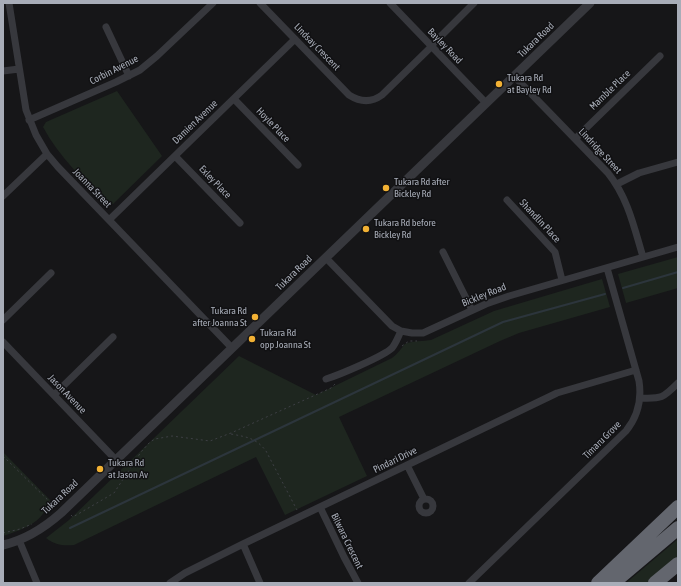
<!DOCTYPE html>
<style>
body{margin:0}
#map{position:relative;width:681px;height:586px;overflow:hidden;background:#161618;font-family:"Asap Condensed",sans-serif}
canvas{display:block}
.frame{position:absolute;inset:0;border:4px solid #a8adb8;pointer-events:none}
</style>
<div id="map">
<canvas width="681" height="586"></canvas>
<div class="frame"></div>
</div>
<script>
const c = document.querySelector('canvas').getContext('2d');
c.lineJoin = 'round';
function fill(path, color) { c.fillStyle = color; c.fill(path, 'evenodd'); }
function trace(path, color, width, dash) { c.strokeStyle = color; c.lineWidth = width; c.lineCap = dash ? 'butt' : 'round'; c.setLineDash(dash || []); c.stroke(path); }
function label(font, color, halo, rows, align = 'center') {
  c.font = font + ' "Asap Condensed",sans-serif'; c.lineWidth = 3; c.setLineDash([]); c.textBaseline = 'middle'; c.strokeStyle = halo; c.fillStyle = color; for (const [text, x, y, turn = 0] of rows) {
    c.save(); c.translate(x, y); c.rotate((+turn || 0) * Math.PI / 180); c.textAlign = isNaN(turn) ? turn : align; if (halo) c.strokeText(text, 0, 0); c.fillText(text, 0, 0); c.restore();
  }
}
fill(new Path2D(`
 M117,91L162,156L113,204H107C84,180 59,157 43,127L46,122Z
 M678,257V288L626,303L618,274Z
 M602,279L610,307L519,333L500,341L339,417L367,476L285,515L256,457L74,545C63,546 55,545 46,538L69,520L239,356L316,395L392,358C398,354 402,347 405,344C410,341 425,341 431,340L494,311Z
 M3,452L50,500C43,523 24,529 3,536Z
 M678,539V557L648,583H626Z`), '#1e261f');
trace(new Path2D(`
 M623,288L678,272
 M70,528L503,322L605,294`), '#2c353c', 2);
trace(new Path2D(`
 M402,346L409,341H417
 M231,434C247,437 256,438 266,451L297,510
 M3,456L55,507
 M71,515L73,517L114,493L141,452L150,442L155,439L172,436L210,441L231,433L331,388L335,384
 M3,533L20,529L32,524`), '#3d3f44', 1, [2, 3]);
trace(new Path2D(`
 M9,3L26,110L36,135L47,154L58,167L232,348
 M260,3L349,95C360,102 371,103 382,95L431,47
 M390,3L486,103
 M106,27L129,76
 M431,46L474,3
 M3,71L19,69
 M514,76L608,173C628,198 634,227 643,257
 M234,99L298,165
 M29,120L116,82L140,70L157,56L213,3
 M575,139L660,56
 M175,156L240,223
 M617,184L639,173L678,162
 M3,196L47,154
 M507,200L555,252L562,280
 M109,220L295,39
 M443,252L472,310
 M326,258L392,326L401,331L412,333H423L486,304L509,296L678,247
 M3,320L51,273
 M3,342L116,460
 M326,379C339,375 384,356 392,348C396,343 398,337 401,331
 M54,395L113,337
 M640,398C662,399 663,398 678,383
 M407,465L424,499
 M419 506a7 7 0 1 1 14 0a7 7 0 1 1-14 0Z
 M320,507L344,557L358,583
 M19,540L37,583
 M243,544L260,583
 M170,583L185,573L243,544L557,393L636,370
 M469,583L626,431C638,416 642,400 639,381L607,268`), '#37383d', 7);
trace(new Path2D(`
 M3,545C25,540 44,528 61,513L590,3`), '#37383d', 9);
trace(new Path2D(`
 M598,583L678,507
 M613,583L678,528
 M655,583L678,564`), '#63666e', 14);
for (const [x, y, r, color] of [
 [499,84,4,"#f2b134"],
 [386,188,4,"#f2b134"],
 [366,229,4,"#f2b134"],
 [255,317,4,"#f2b134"],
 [252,339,4,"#f2b134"],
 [100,469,4,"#f2b134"]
]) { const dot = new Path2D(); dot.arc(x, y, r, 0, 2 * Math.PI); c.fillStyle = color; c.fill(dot); trace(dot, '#111113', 1.5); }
label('10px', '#a8adb8', '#111113', [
 ["Tukara Road",536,40,-44],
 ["Bayley Road",445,46,46],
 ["Lindsay Crescent",317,47,46],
 ["Corbin Avenue",114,70,-27],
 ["Mamble Place",610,90,-44],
 ["Damien Avenue",195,122,-44],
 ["Hoyle Place",273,125,46],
 ["Lindridge Street",600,151,47],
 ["Exley Place",215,182,46],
 ["Joanna Street",92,188,46],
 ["Shandlin Place",540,221,47],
 ["Tukara Road",294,273,-44],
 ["Bickley Road",484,295,-22],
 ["Jason Avenue",67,394,46],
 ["Timaru Grove",602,440,-45],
 ["Pindari Drive",395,460,-26],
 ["Tukara Road",60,497,-43],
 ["Bilwara Crescent",347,541,64]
]);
label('10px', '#a8adb8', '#111113', [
 ["Tukara Rd",507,78],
 ["at Bayley Rd",507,90],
 ["Tukara Rd after",394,182],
 ["Bickley Rd",394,194],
 ["Tukara Rd before",374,223],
 ["Bickley Rd",374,235],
 ["Tukara Rd",247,311,"right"],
 ["after Joanna St",247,323,"right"],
 ["Tukara Rd",260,333],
 ["opp Joanna St",260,345],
 ["Tukara Rd",108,463],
 ["at Jason Av",108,475]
], 'left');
</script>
